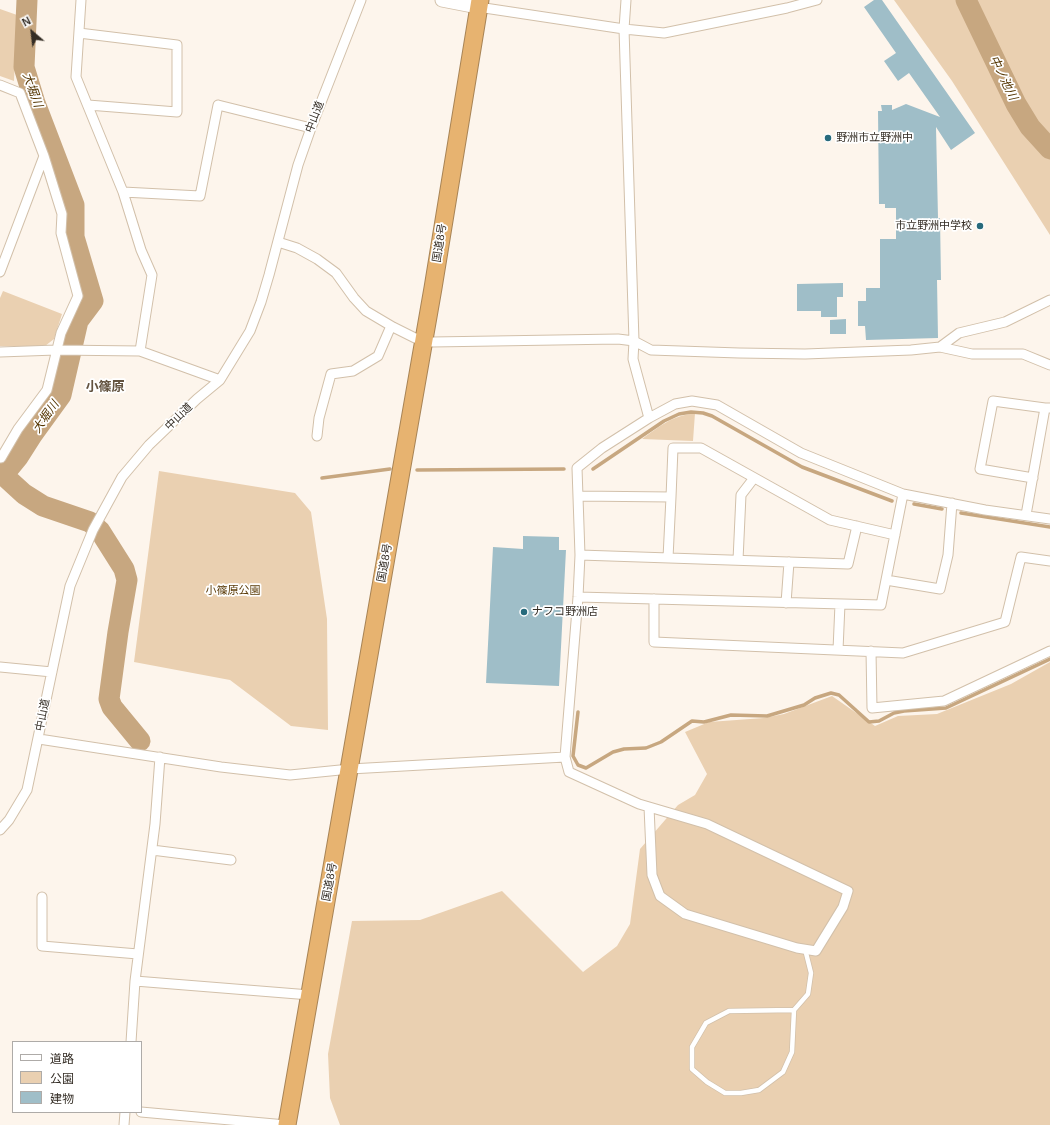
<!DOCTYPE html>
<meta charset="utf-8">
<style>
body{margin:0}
#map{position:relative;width:1050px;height:1125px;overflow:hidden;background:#fdf5ec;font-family:Arial,"Noto Sans JP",sans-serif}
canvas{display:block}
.legend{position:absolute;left:12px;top:1041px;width:130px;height:72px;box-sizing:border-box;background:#fff;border:1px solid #aeaba8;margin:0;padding:5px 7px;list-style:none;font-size:12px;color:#342d25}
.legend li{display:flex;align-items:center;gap:8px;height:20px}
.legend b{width:20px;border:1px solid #aeaba8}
.north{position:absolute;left:12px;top:12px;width:40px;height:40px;-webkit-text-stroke:3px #fff;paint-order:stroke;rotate:332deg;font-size:11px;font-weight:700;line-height:16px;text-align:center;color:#342d25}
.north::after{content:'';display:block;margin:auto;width:14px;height:18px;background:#342d25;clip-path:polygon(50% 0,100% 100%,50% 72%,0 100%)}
</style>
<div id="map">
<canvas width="1050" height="1125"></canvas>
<ul class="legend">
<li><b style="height:5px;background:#fff"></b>道路</li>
<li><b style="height:11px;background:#ead0b1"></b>公園</li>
<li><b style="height:11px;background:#9fbec8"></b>建物</li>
</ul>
<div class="north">N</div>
</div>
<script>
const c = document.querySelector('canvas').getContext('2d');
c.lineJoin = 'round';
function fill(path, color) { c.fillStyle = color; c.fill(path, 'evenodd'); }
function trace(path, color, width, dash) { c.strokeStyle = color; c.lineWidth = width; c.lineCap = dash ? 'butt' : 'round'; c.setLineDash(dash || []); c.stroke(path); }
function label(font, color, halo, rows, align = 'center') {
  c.font = font + ' Arial,"Noto Sans JP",sans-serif'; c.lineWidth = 3.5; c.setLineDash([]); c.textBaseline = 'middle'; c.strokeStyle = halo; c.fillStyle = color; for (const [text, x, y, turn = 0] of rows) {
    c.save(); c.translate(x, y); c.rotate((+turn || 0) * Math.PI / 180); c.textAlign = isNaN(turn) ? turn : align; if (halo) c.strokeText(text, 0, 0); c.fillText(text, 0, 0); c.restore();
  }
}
fill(new Path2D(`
 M894,0H1050V235L952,81Z
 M0,9L17,15L14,81L0,76Z
 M3,291L62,314L54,339L45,346H0V298Z
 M695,413L693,441L642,439C660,426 672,416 695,413Z
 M159,471L295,493L311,512L327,619L328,730L291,726L230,680L134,662Z
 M1050,662V1125H340L330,1098L328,1054L352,921L420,920L502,891L583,972L617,946L630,924L640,849L678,805L695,795L707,774L685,732L709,722L764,718L784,714L832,696L875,726L898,716L937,714L1011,684Z`), '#ead0b1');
trace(new Path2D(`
 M593,469L664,421L679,414L691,412L703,413L712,416L802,467L892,501
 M417,470L564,469
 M322,478L390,469
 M914,504L942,509
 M961,513L1050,527
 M578,712L573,756L578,765L586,768L613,752L624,749L646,748L661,742L692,721L704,722L731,715L767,716L804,705L815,698L831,693L839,695L869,722L879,721L894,713L904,711L946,708L1050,659`), '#c7a780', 3.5);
trace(new Path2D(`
 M27,0L24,67L35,103L74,205V237L93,301L78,321L61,395L32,435L18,457L9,468L2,474L24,494L43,506L90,522L100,531L124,569L127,580L118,632L109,699L112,707L140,741
 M966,0L1016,104L1030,127L1050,149`), '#c7a780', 21);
fill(new Path2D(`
 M874,0H882L975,133L951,150L936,127L938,218H940L941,280H937L938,338L866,340L865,326H858V301H866V288H880V239H896V208H885V204H879L878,111H882L881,105H892V110L906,104L940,117L909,73L898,81L884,61L896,53L864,7Z
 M843,283V297H837V317H821V311H797V284Z
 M846,319V334H830V320Z
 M523,536L559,537V550H566L559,686L486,683L493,547L523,549Z`), '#9fbec8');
const lane = new Path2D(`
 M794,1010L792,1052L783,1072L759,1090L741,1093H725L707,1082L692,1069V1047L706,1023L729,1011L794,1010L808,994L811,973L805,949`);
const street = new Path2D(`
 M81,0L76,77L123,192L141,250L152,275L140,351
 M626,0L624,29L634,341L633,359L649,418
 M478,7L624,29L664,33L787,8L817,0
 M79,33L177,45V112L88,105
 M0,85L20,93L44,156L62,214L61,233L78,296L61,333L47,390L18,429L1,458H0
 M123,192L200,196L218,105L311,128
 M278,242L297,248L317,259L336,273L354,298L366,311L393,327L415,338L432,342L618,339L634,341L651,350L739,353L805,354L911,350L940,347L972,354H1023L1050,365
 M0,272L44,156
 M940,347L959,333L1005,322L1050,300
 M0,352L56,350L140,351L220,380
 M317,436L319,418L331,374L353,371L378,356L391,326
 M1033,478L980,469L993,401L1045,408
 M578,496L671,497L673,448H701L830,520L895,535
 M1026,515L1045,408H1050
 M580,555L848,564L857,526
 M668,558L671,497
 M738,560L741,495L754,478
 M886,580L940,589L948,555L952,503
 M578,597L881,605L903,494
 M654,599V642L903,653L1005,622L1021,557L1050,561
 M786,603L789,562
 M838,650L840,604
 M871,651L872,708L944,701L1050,651
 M0,667L52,672
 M39,739L221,767L290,775L350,769L565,757
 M649,807L652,875L660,896L685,914L797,948L816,951L843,907L848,891L707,824L639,804L569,772L565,757L578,597L580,555L577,468L602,448L649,418L675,404L692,401L717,405L801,453L903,494L985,510L1050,519
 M0,830L9,820L27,790L70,586L93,530L122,477L149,445L197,399L220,380L250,331L261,302L269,275L298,165L311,128L361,0
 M152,850L231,860
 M42,897V946L138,954
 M135,981L310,995
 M131,1042L135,981L155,824L160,757
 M141,1112L286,1125
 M124,1125L125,1112`);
const secondary = new Path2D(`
 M442,0L478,7`);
const highway = new Path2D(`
 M287,1125L433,288L480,0`);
trace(lane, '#d2c0aa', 6);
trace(street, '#d2c0aa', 11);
trace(secondary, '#d2c0aa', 15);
trace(highway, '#a88456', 19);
trace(lane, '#fff', 4.5);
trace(street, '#fff', 9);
trace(secondary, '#fff', 13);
trace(highway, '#e7b370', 17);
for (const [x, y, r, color] of [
 [828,138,4,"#276a7c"],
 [980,226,4,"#276a7c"],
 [524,612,4,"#276a7c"]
]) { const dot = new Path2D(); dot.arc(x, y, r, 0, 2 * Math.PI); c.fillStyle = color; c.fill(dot); trace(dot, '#fff', 1.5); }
label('11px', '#342d25', '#fff', [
 ["中山道",315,117,-69],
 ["国道8号",440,243,-81],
 ["中山道",179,417,-44],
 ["国道8号",385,563,-80],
 ["中山道",43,715,-79],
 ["国道8号",330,882,-80]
]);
label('11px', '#342d25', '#fff', [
 ["野洲市立野洲中",836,138],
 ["市立野洲中学校",972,226,"right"],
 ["ナフコ野洲店",532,612]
], 'left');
label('11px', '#5c3c09', '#fff', [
 ["小篠原公園",233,591]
]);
label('italic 12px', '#543500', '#fff', [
 ["中ノ池川",1003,78,64],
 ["大堀川",32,90,70],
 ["大堀川",46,417,-55]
]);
label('bold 13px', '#635340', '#fff', [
 ["小篠原",105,387]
]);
</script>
